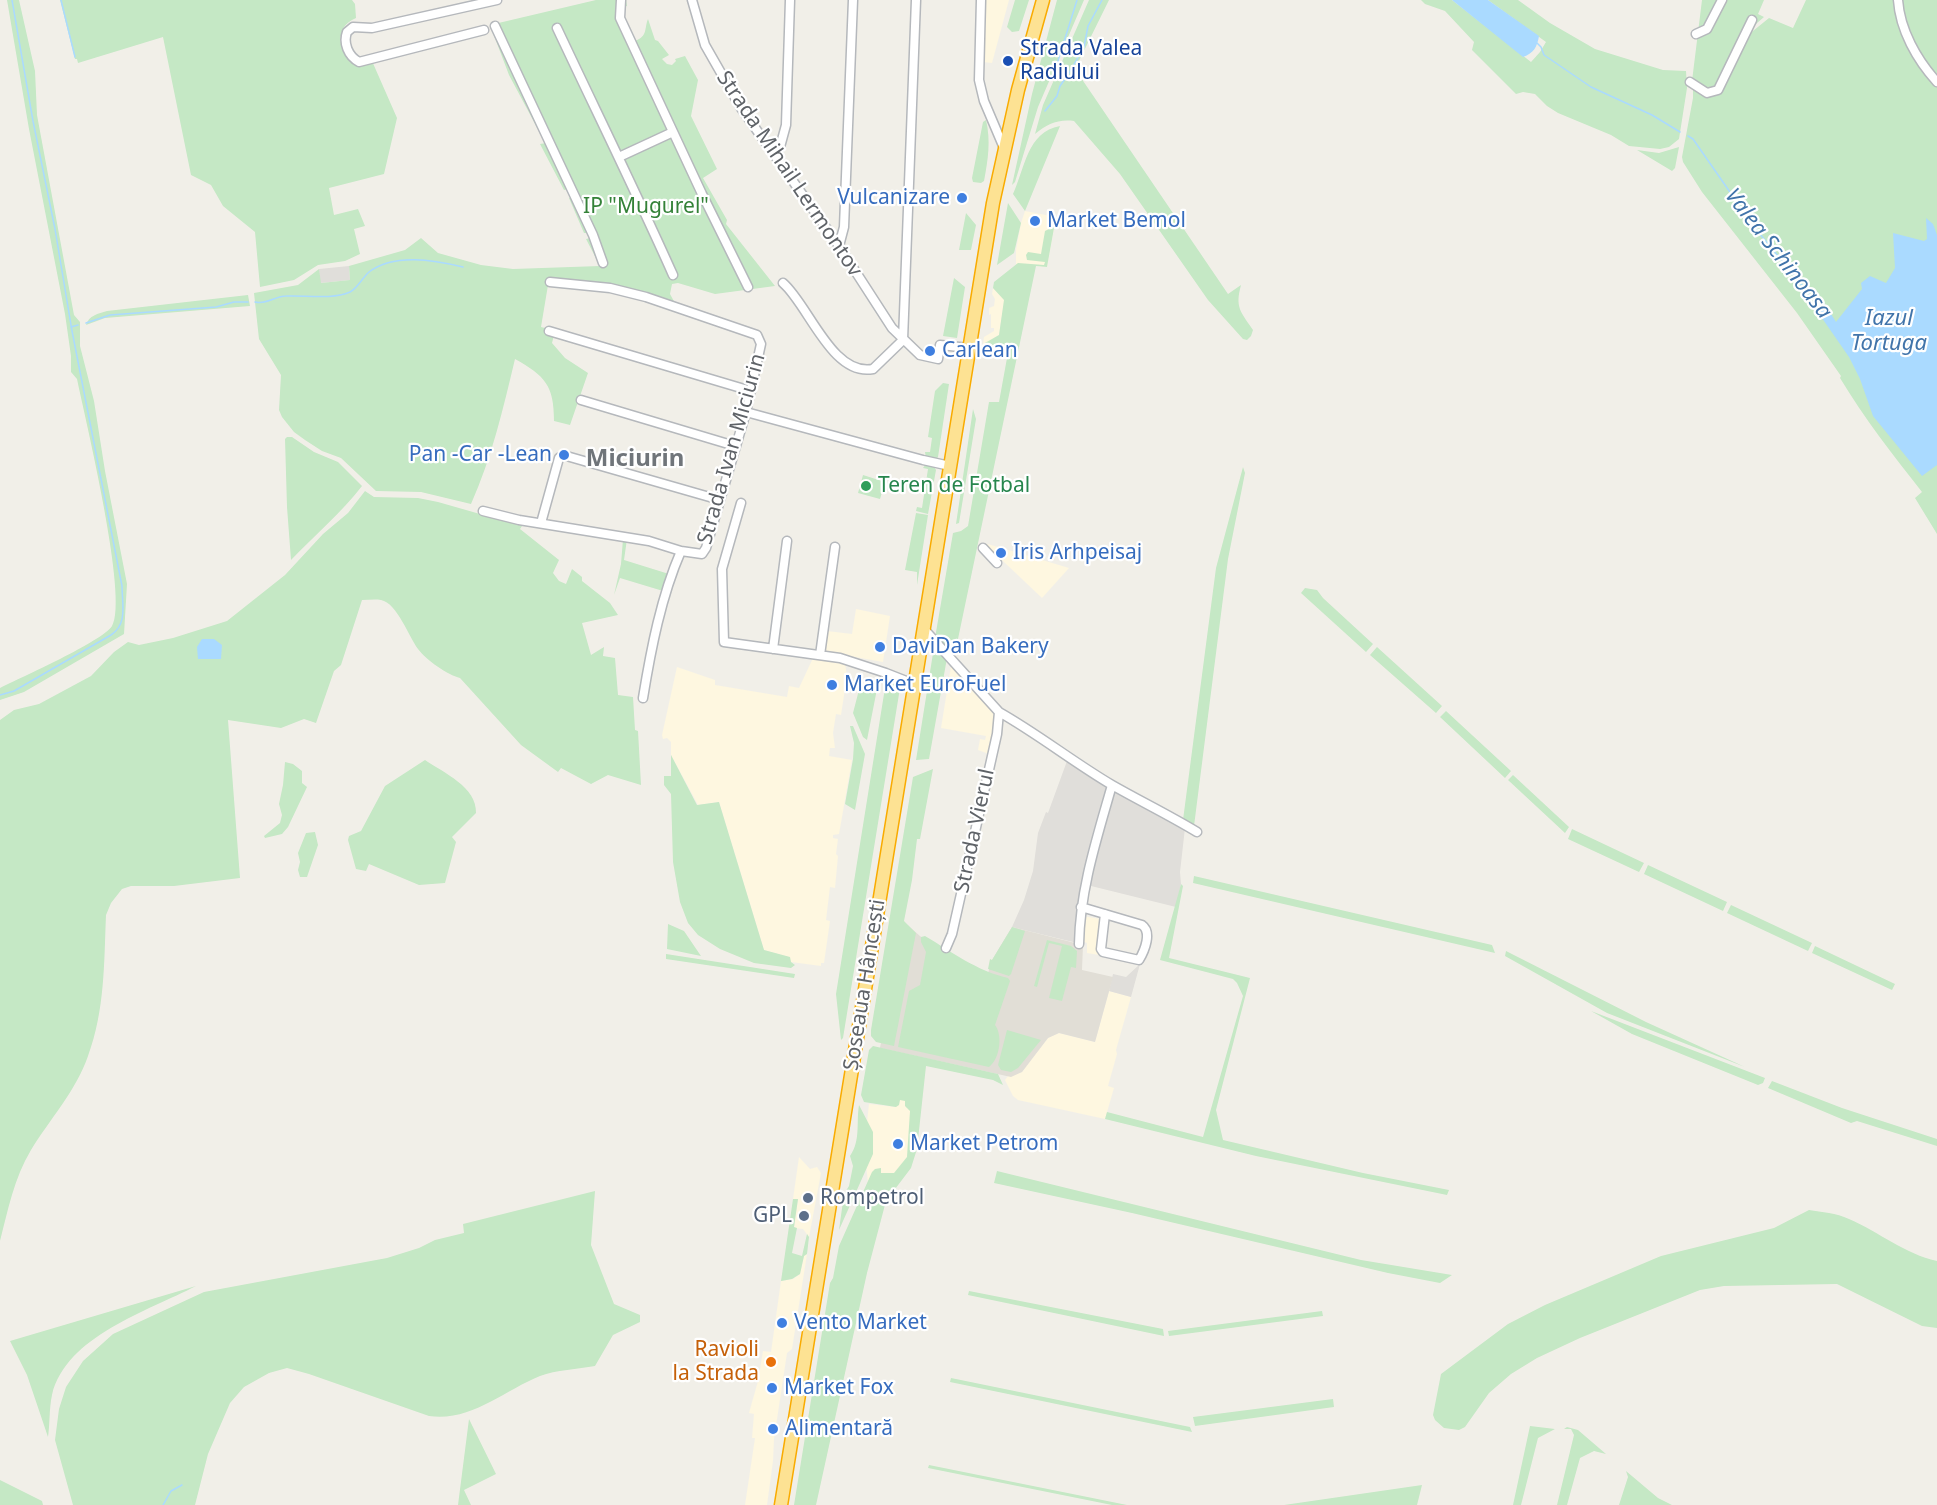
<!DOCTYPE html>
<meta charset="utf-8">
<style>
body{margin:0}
canvas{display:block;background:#f1efe8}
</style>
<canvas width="1937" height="1505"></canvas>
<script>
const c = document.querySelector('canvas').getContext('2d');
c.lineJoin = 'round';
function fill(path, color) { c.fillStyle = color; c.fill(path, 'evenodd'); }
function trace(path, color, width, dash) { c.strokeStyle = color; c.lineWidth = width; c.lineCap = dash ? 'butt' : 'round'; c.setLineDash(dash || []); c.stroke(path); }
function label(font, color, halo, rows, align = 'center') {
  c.font = font + ' "Noto Sans",sans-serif'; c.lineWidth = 4.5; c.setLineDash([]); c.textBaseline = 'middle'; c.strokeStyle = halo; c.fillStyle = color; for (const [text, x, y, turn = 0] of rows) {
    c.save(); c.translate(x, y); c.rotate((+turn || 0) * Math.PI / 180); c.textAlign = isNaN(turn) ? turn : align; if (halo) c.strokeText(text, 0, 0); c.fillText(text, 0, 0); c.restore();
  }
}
fill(new Path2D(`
 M986,0H1009L992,63L983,62Z
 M1025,211L1056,217L1047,267L1016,264V250L1021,223Z
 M993,288L1004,299V303L999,335L983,345L984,337L994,331V328H991V314L989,315V308L994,306L995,299L992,294Z
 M984,543L1019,553L1069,568L1042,598Z
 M856,609L890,616L883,662L827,652L825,648L827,631L852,634Z
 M813,658L845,663L847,676L841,715L836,714L833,733L835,748H830L829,756L852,760L839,834L833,835V838L838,839L836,854L838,856L835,888L830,887L826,920L830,921L824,963H821V966L791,962L789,957L764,950L719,802L698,805L671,755V742L667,738L663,739L662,735L677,667L715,680V685L787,697L789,686L799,688Z
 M951,666L954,667L995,713L993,737L989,754L978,750L980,739L985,740L986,736L941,728Z
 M1082,916L1101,919L1099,955L1087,953V943L1082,941Z
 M1109,991L1131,997L1116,1050L1117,1054L1108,1086L1114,1088L1105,1119L1018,1100L1013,1096L1005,1080L1008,1076L1022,1072L1048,1038L1059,1033L1095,1042Z
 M898,1096L917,1098L906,1167L893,1184L868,1183L866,1164L870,1128L867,1122L869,1104L896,1107Z
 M799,1157L810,1169L817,1167L821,1173L809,1237L803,1229L794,1228L798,1199H793Z
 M807,1254L792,1349L787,1353L774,1439L773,1461L767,1505H745L755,1438H752L754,1414L749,1413L758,1381L763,1351L771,1352L781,1281L793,1279L800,1274L804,1256Z`), '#fef7e0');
fill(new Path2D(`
 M349,266L350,280L320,283L319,269Z
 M1067,761L1108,786L1088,856L1079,904L1077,943L1012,927L1024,900L1033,871L1038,833L1046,812L1048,813Z
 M1114,789L1185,828L1180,872L1181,884L1176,907L1087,885Z
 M1140,964L1131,997L1109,991L1113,974L1126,977Z`), '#e0deda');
fill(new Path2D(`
 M904,922L928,943L988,973L992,960L1012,927L1083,945L1082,970L1113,977L1095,1042L1059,1033L1048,1038L1022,1072L1011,1077L880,1048Z`), '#e1ded6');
fill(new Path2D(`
 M7,0H19L35,71L37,115L74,315L80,322V346L94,401L105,471L127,584L124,634L24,692L0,700V688C20,678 103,641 112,626C129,599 85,418 77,379L71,372V356L65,314L29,129Z
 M60,0H352L355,4L356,18C333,27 338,54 356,65L372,61L397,118L384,174L329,188L334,215L358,209L365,226L354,229L360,254L345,261L318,265L294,280L260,287L255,232L223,206L211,185L191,175L163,37L78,63L77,59H75Z
 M596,0H626L627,6L624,7L623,16L635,41C648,36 644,29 648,19L655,40L658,41L669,55L662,59L667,64L672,65L676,61L675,59L685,56L698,80L691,116L717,169L703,178L727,220L726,224L775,286L715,294L678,283L672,284L670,294L676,305L549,279L541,327L549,329L554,335L552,343L565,358L588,373L570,425L554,421C554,385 545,376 515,359C503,409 492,457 471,504L421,492L376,491L341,458L322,451L305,440L294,432L282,417L279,410L281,375L259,339L254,293L298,285L319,269L321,283L350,280L349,266L405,250L421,238L438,253L481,265L513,269L600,266L586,239L591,238L589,233H584L569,198H572L568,189L564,190L540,144L546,143L544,136L542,137L509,75L490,25Z
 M1015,0H1029L1019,31L1012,32L1007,27Z
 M1057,0H1084L1038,107L1015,182L1012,185L1032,94Z
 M1089,0H1109L1075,69L1228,294L1241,285C1235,307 1240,311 1253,330L1251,336L1247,340L1243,339L1208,300L1120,174L1074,121C1058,119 1047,124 1035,134L1043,105Z
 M1421,0H1452L1531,62L1540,52L1546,42L1488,0H1518L1550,23L1595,49L1663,70L1686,71L1687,88L1679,139L1669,147L1660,149L1629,146L1611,135L1558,113L1547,106L1535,94L1523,92L1516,94L1472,50L1474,42L1445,11L1425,4Z
 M1702,0H1764L1758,14L1764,17L1749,30L1718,86L1707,90L1692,81Z
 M1806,0H1937V534L1915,498L1922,492C1893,455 1864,418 1840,378L1841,376L1797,313L1702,192L1683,162L1682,157L1693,98V88L1716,94L1748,35L1769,18L1793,28Z
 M986,120C991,141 988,160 984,181L981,183L973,182L972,178L983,122Z
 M1060,126L1025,211L1013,194C1025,168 1027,132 1060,126Z
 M1679,147L1675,168L1672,171L1637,150L1659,153Z
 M1008,203L1021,223L1014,253L997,265Z
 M966,213L976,225L971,250H959Z
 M1051,216L1056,217L1047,267L1036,266L954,658L935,638L953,533L961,531L968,526L989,402H999L1007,358L985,353V343L999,335L1004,300L993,288L994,282L1018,263L1044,265L1045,262L1027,260L1026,255L1028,252L1041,254L1045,231L1049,229Z
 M954,278L965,287L957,338L943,336Z
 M248,295L250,306L105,318L86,325C89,315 98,314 107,311Z
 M943,383L949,384L938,457L936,459L926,458L925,452H930L932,438L928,437L935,391Z
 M973,409L976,419L959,523L956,524Z
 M287,437H292L314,452L338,462L362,486C341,513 315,535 291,560L287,507L285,439Z
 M926,464L933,465L936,470L928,514L916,511L917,507L922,508L928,469L923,468Z
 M1243,467L1245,473L1228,559L1194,826L1183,820L1216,568Z
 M863,475L885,482L880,499L858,493Z
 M365,491L374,497L418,498L438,502L522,526L520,529L559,560L553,573L559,581L566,584L572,569L582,577V581L610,603L618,615L582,623L591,655L604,647L603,656L615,658L618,695L633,697L635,730L638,731L641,785L608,775L591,784L561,768L558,772L521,745L460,678C448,675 426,660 418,649C409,637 397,603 381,600C375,599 368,600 362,600L341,665L334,671L316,723L304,719L281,728L228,720L240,878L174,886H131L122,889L111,903L106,915C104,963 105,1010 88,1056C76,1091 50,1119 31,1150C14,1178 8,1210 0,1241V720L14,710L39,704L91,676L114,652L128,642L139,645L173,638L227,621L285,575L323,534L348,513Z
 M916,513L928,515L917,585V572L905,570Z
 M623,539H627L624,560L669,574L663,591L620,578L614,595L621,564Z
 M1305,588L1317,590L1323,598L1373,644L1366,652L1301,593Z
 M934,647L938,649L947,658L929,759L916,760Z
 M1377,647L1442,706L1436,713L1370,655Z
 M864,684L873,685L877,689L867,740L863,737L853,713L860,686Z
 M894,684L900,688L843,1038L841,1040L836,994L884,694L888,685Z
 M1446,711L1511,771L1505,778L1440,717Z
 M850,726H853L865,754L855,810L845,804L853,759L854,743Z
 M671,755L697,805L719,802L764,950L790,957L791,962L795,965L791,968L754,963L720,949L698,935L688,923L680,902L673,862L671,794L664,785V776H671Z
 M425,760C444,773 477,787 476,813L452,837L456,842L445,883L419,885L369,864L366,871L356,869L348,840L349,836L361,831L385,786Z
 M285,762L293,764L302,771V783L307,787L288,827L282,834L265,838L264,836L280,823L282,815L279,804L283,785Z
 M933,769L920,839H917L912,880L904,921L916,933L894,1046L876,1042L871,1036V1030L913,777Z
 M1513,775L1569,827L1565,833L1508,780Z
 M1572,829L1644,863L1639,872L1568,839Z
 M315,832L318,845L307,877H300L298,870L300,862L298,853L306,833Z
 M1648,865L1727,902L1723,911L1644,874Z
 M1194,876L1492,945L1495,953L1193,883Z
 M1181,884L1183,886L1169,958L1250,978L1216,1110L1223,1140L1363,1173L1449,1190L1447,1195L1256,1156L1105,1119L1107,1112L1203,1137L1243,996L1237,983L1233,979L1160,960Z
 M1731,905L1812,943L1808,951L1727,913Z
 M668,924L684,931L701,956L667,949Z
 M1012,927L1025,931L1011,974L1009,976L988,969L990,959L992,960Z
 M925,936C952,952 977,971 1008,978L1010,981L995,1025C1003,1035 1000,1059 989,1067L898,1047L909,991L920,985L926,952L921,942V937Z
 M1047,940L1071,946L1077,951L1076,968L1071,967L1062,1001L1049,998L1062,946L1049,943L1037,987L1034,986Z
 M1815,946L1895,984L1892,990L1812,953Z
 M1506,951L1646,1022L1745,1067L1607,1013L1505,956Z
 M666,954L795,974L794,978L666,959Z
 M1591,1011L1765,1078L1763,1083L1758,1085L1632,1034Z
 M1007,1030L1041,1040L1018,1068L1011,1072L1001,1070L998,1065Z
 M873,1046L998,1074L1003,1085L993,1080L926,1066L917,1149L911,1168L886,1201L867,1273L816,1505H794L830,1283L833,1278L839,1246L872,1172L875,1169L881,1168V1173H894L907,1157L910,1111L905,1106V1101L900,1100L899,1105L896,1107L864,1102L861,1095L869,1050Z
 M1772,1081L1842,1108L1937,1139V1146L1857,1121L1851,1123L1768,1088Z
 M859,1105L873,1132V1154L839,1230L844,1194L849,1186L853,1166L850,1156C861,1140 856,1123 859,1105Z
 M997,1171L1361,1260L1452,1275L1440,1283L1388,1273L1132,1213L994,1183Z
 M595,1191L591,1245L614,1304L640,1315V1322L613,1335L595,1366C578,1369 556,1370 540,1376C503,1391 471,1422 429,1416L309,1374L287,1368L269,1373L244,1387L230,1403L208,1454L195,1505H73L55,1440L59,1409L66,1387L83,1361L113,1334L204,1292L387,1258L419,1248L435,1240L464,1233L463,1224Z
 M793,1199H798L794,1227L797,1228L792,1253L802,1256L807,1234L809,1237L807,1254L804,1256L800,1274L792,1279L781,1281Z
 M1809,1210C1822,1212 1836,1213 1849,1219C1879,1232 1905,1254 1937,1261V1328L1922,1326L1837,1284L1724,1286L1700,1290L1580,1338L1537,1358L1511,1374L1489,1393L1465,1427L1459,1430L1444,1428L1435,1420L1433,1415L1441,1374L1508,1324L1545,1305L1661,1256L1774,1228Z
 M196,1286C148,1311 66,1336 52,1395C49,1409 50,1424 48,1437L27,1375L10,1341Z
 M969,1291L1163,1329L1164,1336L968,1295Z
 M1322,1311L1323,1316L1169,1336L1168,1331Z
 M951,1378L1190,1427L1192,1432L950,1382Z
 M1333,1399L1334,1407L1195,1426L1193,1417Z
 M469,1419L496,1474L464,1490L471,1505H458Z
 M1530,1426L1555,1429L1538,1438L1521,1505H1513Z
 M1567,1427L1578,1430L1606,1454L1594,1451L1580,1458L1567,1505H1557L1574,1435L1571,1429H1564Z
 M929,1465L1127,1505H1112L928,1468Z
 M1626,1471L1658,1498L1672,1505H1619L1628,1477Z
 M0,1480L42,1501L43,1505H0Z
 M1422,1485L1417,1505H1284Z`), '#c5e8c5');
fill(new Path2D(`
 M1452,0H1488L1539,36C1537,47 1534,53 1523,57Z
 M1926,218L1933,224L1937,235V465L1922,476L1873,416L1860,379L1849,357L1815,308L1823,301L1836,322L1862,289L1861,283L1870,276L1886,283L1895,268L1893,233L1924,241L1927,239Z
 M202,639H214L222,645L221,659H198L197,647Z`), '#aadaff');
trace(new Path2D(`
 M61,0L75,57
 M1537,43L1541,47L1544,55L1591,87L1652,115L1680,132
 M1057,64L1077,0
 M1045,111L1057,96L1060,86L1069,73L1084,47L1088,26L1102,0
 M1688,136L1693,139L1755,228L1819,306
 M255,302C267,305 275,296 286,296C306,295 331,300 350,292C358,288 362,278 369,272C394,253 434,260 463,267
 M86,323L110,315L216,307L234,302H248
 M71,327L78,325
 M0,695L14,691L111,635C128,624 122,604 122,586L72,331L55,229L33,121L12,0
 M163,1505L171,1491L182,1485`), '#aadaff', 1.5);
const minor = new Path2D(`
 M621,0L620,18L702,194L748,287
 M692,0L705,45L741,108L839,246L892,328L920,355L938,359L940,345L969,348
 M981,0L979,80L984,101L1004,148
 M1898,0C1900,30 1917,60 1937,82
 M495,26L593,235L603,263
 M557,28C596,111 636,192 673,275
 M484,30L359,62C348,56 343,43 347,32L353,27L372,28L497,0
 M1696,34L1707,29L1722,0
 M1690,82L1707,93L1718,90L1752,20
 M775,155L780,147L786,125L790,0
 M619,157L673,132
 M839,246L844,227L853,0
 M783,283C808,304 832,377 873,369L903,340L916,0
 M549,331L751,391
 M581,400L735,446
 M746,412L923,460L950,466
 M741,503L722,569L724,642L840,658L886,673L914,684
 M483,511L519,520L649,541L681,551L702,554L706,548L746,412L761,344L757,335L646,297L610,288L550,282
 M541,523L559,458L563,455L720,500
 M983,548L997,563
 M923,628L999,712L997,734L952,934L946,948
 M773,649L787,541
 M820,655L835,547
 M643,698C651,649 661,597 681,551
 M999,712C1038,734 1073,762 1112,785C1140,801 1169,815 1197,832
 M1081,907L1142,925C1152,932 1145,950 1139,960L1103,952L1101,949L1105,914
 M1079,944C1080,889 1097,838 1112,785`);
const highway = new Path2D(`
 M781,1505L993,203L1018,90L1043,0`);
trace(minor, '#b5b8bc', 11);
trace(highway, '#f9ab00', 15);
trace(minor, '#fff', 8);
trace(highway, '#fde293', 12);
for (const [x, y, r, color] of [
 [1008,61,6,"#1a4fb4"],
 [962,198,6,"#3f7fe0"],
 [1035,221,6,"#3f7fe0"],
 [930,351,6,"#3f7fe0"],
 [564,455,6,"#3f7fe0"],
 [866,486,6,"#2e9e5b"],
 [1001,553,6,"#3f7fe0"],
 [880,647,6,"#3f7fe0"],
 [832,685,6,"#3f7fe0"],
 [898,1144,6,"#3f7fe0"],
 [808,1198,6,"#5c6f8a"],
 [804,1216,6,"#5c6f8a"],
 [782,1323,6,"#3f7fe0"],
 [771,1362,6,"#e8710a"],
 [772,1388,6,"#3f7fe0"],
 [773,1429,6,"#3f7fe0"]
]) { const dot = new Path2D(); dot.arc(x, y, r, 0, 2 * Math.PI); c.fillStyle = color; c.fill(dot); trace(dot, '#fff', 2); }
label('21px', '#164399', '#fff', [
 ["Strada Valea",1020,49],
 ["Radiului",1020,73]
], 'left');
label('21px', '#5f6368', '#fff', [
 ["Strada Mihail Lermontov",789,174,56],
 ["Strada Ivan Miciurin",732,449,-74],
 ["Strada Vierul",975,831,-78],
 ["Șoseaua Hâncești",865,985,-81]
]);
label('21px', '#366cbe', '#fff', [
 ["Vulcanizare",950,198,"right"],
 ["Market Bemol",1047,221],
 ["Carlean",942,351],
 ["Pan -Car -Lean",552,455,"right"],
 ["Iris Arhpeisaj",1013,553],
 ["DaviDan Bakery",892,647],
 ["Market EuroFuel",844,685],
 ["Market Petrom",910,1144],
 ["Vento Market",794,1323],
 ["Market Fox",784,1388],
 ["Alimentară",785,1429]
], 'left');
label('21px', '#348238', '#fff', [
 ["IP \"Mugurel\"",646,207]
]);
label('21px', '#27864d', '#fff', [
 ["Teren de Fotbal",878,486]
], 'left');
label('21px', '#4e5e75', '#fff', [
 ["Rompetrol",820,1198],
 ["GPL",792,1216,"right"]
], 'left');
label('21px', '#c56008', '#fff', [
 ["Ravioli",759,1350],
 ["la Strada",759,1374]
], 'right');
label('italic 22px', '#4174aa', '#fff', [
 ["Valea Schinoasa",1778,254,52],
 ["Iazul",1889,319],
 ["Tortuga",1889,344]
]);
label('bold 24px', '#70757a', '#fff', [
 ["Miciurin",635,459]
]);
</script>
